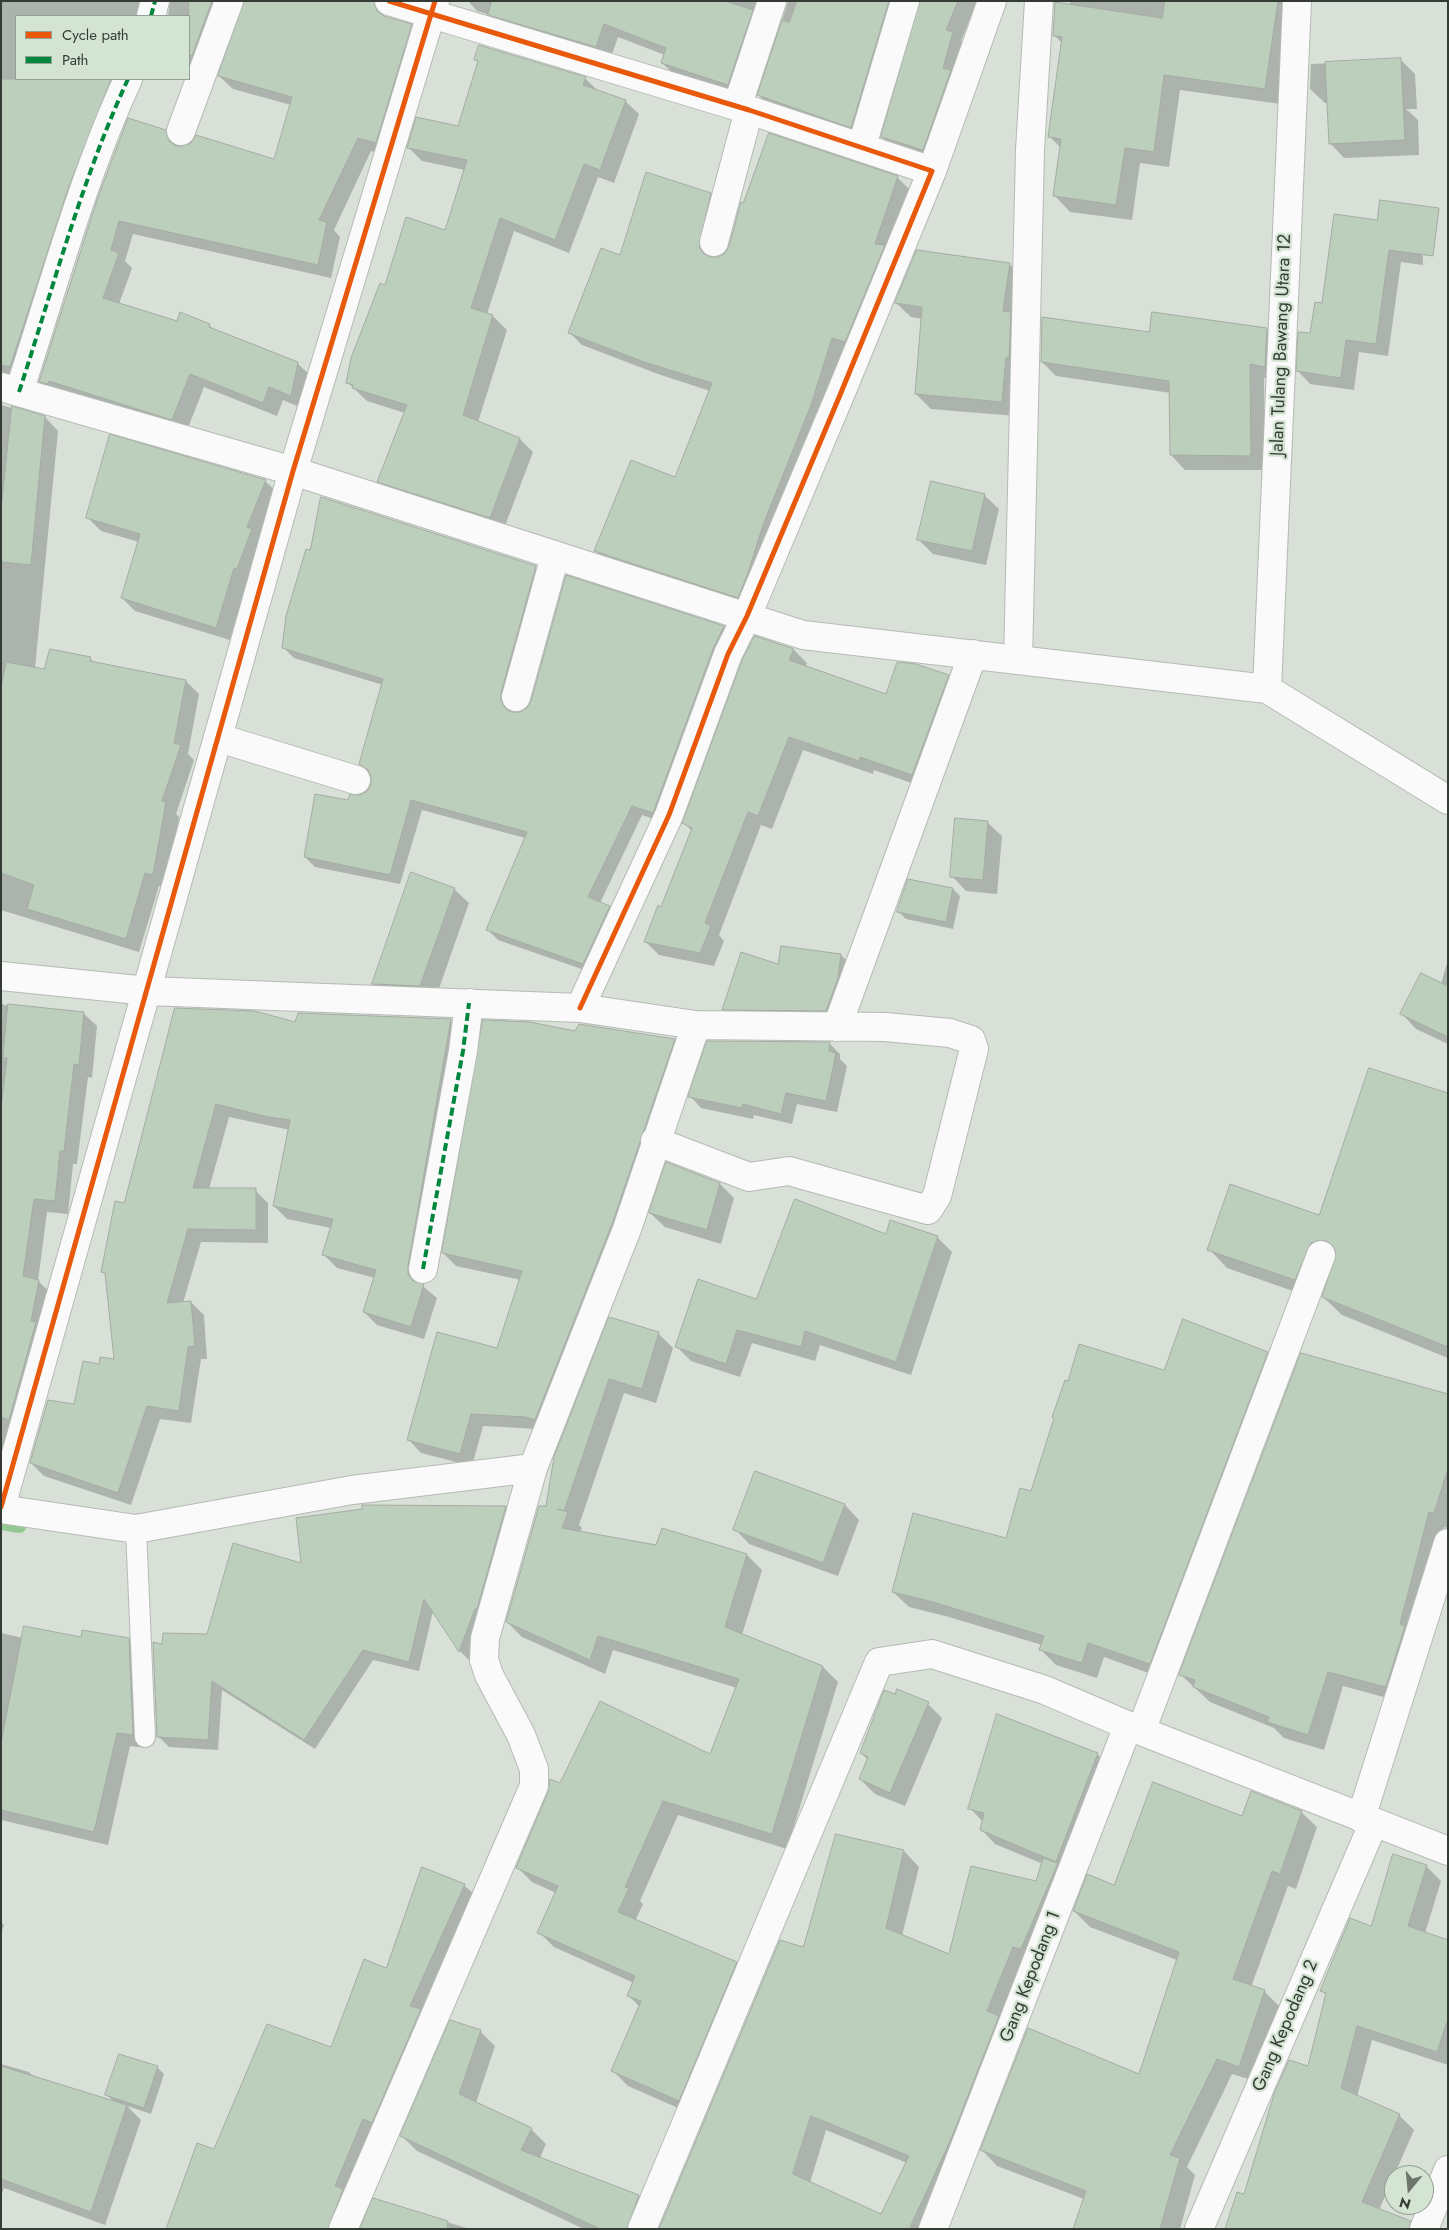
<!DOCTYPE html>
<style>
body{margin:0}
#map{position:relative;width:1449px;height:2230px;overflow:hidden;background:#d8e0d7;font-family:Jost,sans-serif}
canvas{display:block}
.frame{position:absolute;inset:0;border:2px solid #343b34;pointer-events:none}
.legend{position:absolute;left:15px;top:15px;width:175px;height:65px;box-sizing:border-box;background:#d4e4d3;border:1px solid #94a093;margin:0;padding:6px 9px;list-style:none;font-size:15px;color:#343b34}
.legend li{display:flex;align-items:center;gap:10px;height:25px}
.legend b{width:25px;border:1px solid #94a093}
.north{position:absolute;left:1384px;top:2165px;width:50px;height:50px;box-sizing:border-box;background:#d4e4d3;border:1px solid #94a093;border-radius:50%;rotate:197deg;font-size:14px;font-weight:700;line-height:20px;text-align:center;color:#343b34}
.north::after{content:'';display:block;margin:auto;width:18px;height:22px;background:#6d756d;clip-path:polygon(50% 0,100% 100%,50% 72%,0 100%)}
</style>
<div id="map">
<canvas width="1449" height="2230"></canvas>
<div class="frame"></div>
<ul class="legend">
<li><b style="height:6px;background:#e8590c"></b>Cycle path</li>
<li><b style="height:6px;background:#00873e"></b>Path</li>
</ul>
<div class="north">N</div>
</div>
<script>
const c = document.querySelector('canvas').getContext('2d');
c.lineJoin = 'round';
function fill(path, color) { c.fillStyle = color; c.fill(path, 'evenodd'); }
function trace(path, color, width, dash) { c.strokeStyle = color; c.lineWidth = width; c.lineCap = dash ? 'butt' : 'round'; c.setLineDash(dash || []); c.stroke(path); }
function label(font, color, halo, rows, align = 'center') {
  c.font = font + ' Jost,sans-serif'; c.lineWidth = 4.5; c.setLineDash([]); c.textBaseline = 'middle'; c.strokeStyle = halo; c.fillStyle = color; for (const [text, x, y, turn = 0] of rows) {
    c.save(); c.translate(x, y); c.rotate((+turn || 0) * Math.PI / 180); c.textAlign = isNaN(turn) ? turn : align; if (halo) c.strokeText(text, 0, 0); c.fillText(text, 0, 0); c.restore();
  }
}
fill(new Path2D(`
 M1,1H161L152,16H16V79H128L22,386L1,393Z
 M170,1H235L206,69L189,63V16H168Z
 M245,1H389L380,24L419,57L389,156L371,151L334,230L340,237L331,278L133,234L125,261L132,268L119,304L178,322L209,325L215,331L297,363L311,376L304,409L283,400L277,416L204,387L186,433L54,395L40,381L98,200L165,131L180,147L275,160L291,105L233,89L219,76Z
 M468,1H778L741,98L676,76L662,63L665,55L618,37L610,60L503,28L490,15L477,11Z
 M788,1H911L865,140L772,109L759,95Z
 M921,1H977L961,41L966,46L937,163L896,151L882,137Z
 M1071,1H1296L1281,104L1180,90L1169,167L1140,163L1132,220L1070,212L1055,196L1061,148L1050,137L1062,43L1054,35Z
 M476,60L585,78L598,91L625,101L639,114L614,183L598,177L569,253L514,231L487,314L493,316L507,330L478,422L520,439L533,452L503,531L392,495L378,481L405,413L367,401L347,382L386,287L446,231L465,170L422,161L408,147L459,128L479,63Z
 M1401,60L1415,74L1417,109H1406L1418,120L1419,155L1344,158L1330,143L1328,103H1325L1310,89L1311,64Z
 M897,177L910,190L751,610L609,564L596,551L676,479L710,391L658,374L582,345L569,332L621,257L710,194L723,207L711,258H719Z
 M1421,218L1423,265L1401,262L1388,356L1359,352L1354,390L1310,384L1298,371L1323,305L1378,221Z
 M1009,264L1024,278L1016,416L931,409L916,394L923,319L911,317L896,303Z
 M1267,329L1281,343L1280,380L1264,378L1265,470H1185L1171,455V393L1056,376L1042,362L1150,333Z
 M1,405L45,417L58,431L35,668L45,670L90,659L95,663L186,681L199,694L188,754L194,760L176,814L179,817L167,888L159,886L139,952L1,910Z
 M265,481L279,494L250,581L248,580L230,640L135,611L122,598L139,542L101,531L88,518Z
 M984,495L999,509L986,565L933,554L918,539Z
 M535,567L546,577L511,704V713H521L528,709L532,702L567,577L724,627L734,637L663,822L642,815L600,903L609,907L619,917L593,973L498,940L488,930L525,838L422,810L400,884L315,867L305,857L349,801L368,792L372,785L373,777L360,764L383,685L294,658L283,647Z
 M755,637L794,650L807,663L806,667L887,696L948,676L962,690L926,788L874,770L873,774L803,750L772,829L761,825L719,935L724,941L714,966L659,955L645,941L662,908L692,831L684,823Z
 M987,822L1002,836L997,894L966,891L952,876Z
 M454,889L469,903L435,1000L388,998L373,984Z
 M953,889L960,896L953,929L906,919L899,912Z
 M841,955L855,969L841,1025L738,1024L724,1009L779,966Z
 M1448,960V1044L1416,1029L1402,1014L1441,984Z
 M1,1002L4,1005L83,1013L97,1026L92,1078L88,1077L77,1164H73L68,1214L47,1212L38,1281L52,1294L1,1473Z
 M175,1009L295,1023L451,1020L464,1033L420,1280V1284L437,1298L424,1339L377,1325L364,1312L375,1278L337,1268L324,1255L331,1228L287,1219L274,1206L290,1130L229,1117L209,1189L255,1190L268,1203V1243L201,1242L183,1303L191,1302L204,1315L207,1359H201L191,1423L160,1419L131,1505L44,1476L31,1463L75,1405L100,1366L115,1361L107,1276L102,1271L125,1204Z
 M575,1032L674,1040L687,1053L539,1429L483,1426L472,1466L421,1453L409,1440L498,1350L521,1280L456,1266L443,1253Z
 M829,1043L840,1054V1059L847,1066L837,1112L797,1104L792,1124L754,1115L753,1119L701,1108L690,1096Z
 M1448,1094V1358L1342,1315L1323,1297L1336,1258L1329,1262L1313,1298L1227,1268L1209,1249L1320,1217Z
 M720,1184L734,1198L721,1244L665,1227L650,1213Z
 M887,1235L937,1237L952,1252L911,1375L820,1345L815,1361L752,1343L740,1377L691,1361L676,1346L756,1300Z
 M610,1318L658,1333L673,1348L656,1403L624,1393L579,1525L582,1528L580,1533L657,1547L662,1530L747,1555L762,1570L742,1635L823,1667L838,1682L787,1849L678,1815L640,1901L643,1904L635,1921L736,1963L751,1978L694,2115L628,2086L613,2071L640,2007L629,1996L634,1983L554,1947L539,1932L556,1893L532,1882L517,1867L560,1785L711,1755L737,1688L613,1650L605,1674L522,1637L507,1622Z
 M1267,1353L1283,1368L1165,1679L1104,1657L1097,1678L1056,1665L1041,1650L1042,1645L949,1617L909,1607L893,1592L1006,1540L1031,1493L1165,1371Z
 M1448,1395V1528L1444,1527L1402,1702L1343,1686L1324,1750L1284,1738L1274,1728L1210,1702L1180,1674Z
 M756,1473L845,1505L859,1520L838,1576L749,1544L735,1529Z
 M506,1507L516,1517L485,1618L470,1661L460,1651L433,1611L419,1671L373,1660L315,1749L222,1690L218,1750L169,1747L158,1736L208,1636L303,1565Z
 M1,1633L23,1638L128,1640L142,1653L146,1748L130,1746L108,1845L1,1820Z
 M928,1704L942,1718L905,1806L875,1794L860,1779L868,1760L861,1753Z
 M1097,1754L1111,1768L932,2229H660L803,1949L837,1836L904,1851L919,1867L902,1936L949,1955L1036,1883L1043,1864L995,1844L981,1829L983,1822L970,1808ZM826,2130L907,2163L882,2215L810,2183Z
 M1301,1812L1317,1827L1296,1889L1288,1886L1251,1987L1264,1991L1280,2007L1255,2081L1232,2074L1187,2167L1195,2175L1180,2229H1075L1084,2199L997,2166L982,2150L1140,2075L1177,1960L1090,1927L1074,1911L1115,1886L1243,1817Z
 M1426,1866L1441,1881L1425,1933L1448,1941V2065L1372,2040L1357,2097L1399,2115L1414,2130L1379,2210L1410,2222L1417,2229H1227L1309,2067L1327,1996L1321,1990L1372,1927Z
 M464,1885L480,1900L348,2229H167L215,2150L331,2049L386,1970Z
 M1,1922L4,1925L1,1933Z
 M480,2031L495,2046L476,2103L531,2129L546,2144L540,2158L638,2196L654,2212L647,2229H584L417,2151L402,2136Z
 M1,2064L29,2072L34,2077L114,2102L107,2095L157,2067L164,2074L151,2114L127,2106L141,2120L105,2225L4,2188L1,2196Z
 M374,2200L470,2229H360Z`), '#0003');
trace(new Path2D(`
 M1,1524L20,1527`), '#93c991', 12);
const building = new Path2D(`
 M189,1H212L192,56L189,55Z
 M244,1H374L377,11L384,16L412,24L376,143L358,138L319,220L327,222L318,265L119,221L111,250L119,253L103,298L177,321L180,312L210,324L209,327L298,362L291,396L269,387L263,403L190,374L172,420L49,381L48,384L39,382L97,200L128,118L166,130L169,141L176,146H183L191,143L196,135L274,159L292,97L218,76Z
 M492,1H725L753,10L728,85L661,63L666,48L604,24L596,47L488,15Z
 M797,1H889L851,128L757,95L782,20L789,22Z
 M920,1H958L946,30L953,32L943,68L951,70L923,150L881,137Z
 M1165,1H1278L1265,89L1164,75L1154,152L1125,148L1116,205L1053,196L1061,139L1048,137L1062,37L1053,36L1055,2L1162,18Z
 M479,45L586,77L583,85L626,100L600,170L584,164L555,240L500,218L471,308L493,315L463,415L520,438L490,518L377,482L407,405L352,388L353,385L346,383L351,358L380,283L385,285L406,217L445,230L467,160L407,148L416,117L458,126L478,61L474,60Z
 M1401,58L1405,140L1329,144L1325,62Z
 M1,79H111L68,189L10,367L1,365Z
 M769,133L898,176L875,244L885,245L845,342L832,338L811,405L763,525L748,573L738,598L594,551L631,460L675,477L712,383L644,362L568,333L601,248L620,255L646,172L711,193L699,246L703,253L710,257H719L725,253L729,246L741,202L743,203Z
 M1380,200L1439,208L1433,256L1389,250L1376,344L1346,340L1341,378L1296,371L1298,332L1310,333L1315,302L1322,303L1334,214L1377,220Z
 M917,250L1010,263L1003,311L1011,312L1009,358L1006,357L1002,402L915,394L922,307L895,303Z
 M1152,312L1267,328L1265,367L1250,364L1251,456L1170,455L1169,381L1041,362L1042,317L1149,332Z
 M12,406L45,416L31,565L1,562V510Z
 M110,434L266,480L247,527L252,529L237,569L234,568L216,628L121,598L140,534L86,518Z
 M931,481L985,494L972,551L917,540Z
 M321,497L536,566L501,693V701L505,708L511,712H520L527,708L531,701L566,575L724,626L713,649L653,813L632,806L588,897L610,906L583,964L486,930L527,832L411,800L390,875L304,857L315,794L348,800L350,794L360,795L367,791L371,785V777L368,770L359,764L383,679L282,648L286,616L306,549L310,550Z
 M755,636L794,649L789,660L886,694L897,662L916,664L949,675L912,775L860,757L859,761L789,737L758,816L748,812L705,923L711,926L700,953L644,942L658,905L661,907L692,828L682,823L742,660Z
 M50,649L91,657L90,661L186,680L174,743L181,745L162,801L166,802L153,875L145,873L126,939L27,909L34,885L1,873V688L6,662L44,669Z
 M955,818L988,821L983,880L950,877Z
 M411,872L455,888L420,986L372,984Z
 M908,879L953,888L946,922L897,912Z
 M781,946L841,954L838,978L826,1011L722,1010L741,952L778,964Z
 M1421,973L1448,986V1037L1400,1014Z
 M8,1004L84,1012L79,1065L74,1064L64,1151H60L55,1201L34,1199L23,1276L39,1280L31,1321L36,1322L9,1420L1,1417V1107L7,1058H3Z
 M175,1008L255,1011L295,1022L298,1013L451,1019L408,1266V1274L413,1281L424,1284L411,1327L363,1312L376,1270L322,1255L333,1219L273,1206L290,1120L268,1117L216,1104L193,1188H256V1230L188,1229L167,1303L191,1301L195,1346L188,1347L179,1411L147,1406L118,1493L30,1463L48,1400L74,1404L83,1361L99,1364L100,1357L114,1359L105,1273L101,1272L115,1201L124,1203Z
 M483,1020L530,1022L575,1031L579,1024L675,1039L612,1224L535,1420L526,1417L471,1414L460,1454L407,1440L437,1332L497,1348L522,1271L442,1253Z
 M707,1041L830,1042L829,1051L836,1053L826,1101L786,1093L781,1114L743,1104L742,1108L688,1097Z
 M1369,1068L1448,1093V1347L1322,1297L1336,1253L1333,1246L1327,1241L1319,1240L1311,1243L1295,1280L1207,1250L1230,1184L1319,1215Z
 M666,1162L720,1183L707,1230L649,1213Z
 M795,1199L886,1234L890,1220L938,1236L896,1362L805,1331L801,1347L737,1330L726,1364L675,1347L698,1279L756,1299Z
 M609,1317L659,1332L642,1389L609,1379L564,1511L557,1509L568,1512L562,1528L656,1545L662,1528L747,1554L725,1627L823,1666L772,1834L663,1801L625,1887L629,1888L618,1912L737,1962L679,2101L611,2071L641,2001L627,1996L635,1976L537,1933L558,1886L516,1868L548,1792L550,1779L560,1783L600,1701L710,1754L739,1679L598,1636L590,1660L506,1622L539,1506H546L554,1457Z
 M1183,1319L1268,1352L1150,1664L1088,1643L1082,1663L1039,1650L1044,1636L933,1602L892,1592L913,1513L1006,1538L1020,1488L1031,1491L1054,1418L1052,1417L1065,1380L1068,1381L1079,1344L1164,1370Z
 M1301,1353L1448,1394V1468L1434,1513L1429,1512L1400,1624L1405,1626L1386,1687L1328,1672L1308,1735L1267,1722L1269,1717L1193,1687L1195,1680L1179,1675Z
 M755,1471L845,1504L823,1563L733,1530Z
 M362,1505L506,1506L477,1609H475L459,1652L424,1599L409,1662L363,1650L304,1740L212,1681L208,1740L157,1737L153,1642L162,1644L163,1633L207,1634L233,1543L301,1563L296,1518L362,1509Z
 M24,1626L81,1637L82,1630L129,1638L133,1735L117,1733L94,1832L1,1810V1743Z
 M897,1689L929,1702L890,1793L859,1779L868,1757L860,1753L884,1690L895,1694Z
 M997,1714L1098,1753L1056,1862L980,1830L984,1813L968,1809Z
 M1153,1782L1242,1816L1251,1791L1302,1811L1280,1874L1272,1871L1233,1979L1265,1990L1239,2067L1217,2059L1170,2155L1180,2158L1160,2229H1073L1086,2191L980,2150L1028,2028L1139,2074L1179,1952L1073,1911L1087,1874L1114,1885Z
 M836,1834L904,1850L886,1928L949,1954L971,1866L1036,1881L1043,1858L1058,1863L1021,1949L1013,1947L987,2011L999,2016L951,2139L910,2227L914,2229H659L780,1940L803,1947ZM811,2116L909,2156L881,2214L793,2174Z
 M1393,1854L1427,1865L1408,1926L1448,1940V2019L1437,2052L1357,2026L1341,2088L1400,2114L1362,2202L1411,2221L1409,2229H1225L1237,2192L1244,2194L1275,2091L1289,2060L1308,2066L1326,1993L1320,1991L1350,1918L1371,1926Z
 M422,1867L465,1884L410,2006L421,2009L372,2123L363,2119L335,2186L343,2189L328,2229H166L197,2143L214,2149L267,2024L331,2047L364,1959L386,1968Z
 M450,2020L481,2030L459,2094L532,2128L521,2150L639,2195L627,2229H600L400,2136Z
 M119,2054L158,2066L144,2108L105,2095Z
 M1,2066L127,2105L91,2212L1,2179Z
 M373,2198L448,2221L447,2229H360Z`);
fill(building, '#bccfbc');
trace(building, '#a4aba4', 1);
const service = new Path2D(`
 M136,1529L145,1737`);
const minor = new Path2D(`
 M389,1L749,110L932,171L840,395L747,616L728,654L669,815L580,1008
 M1039,1L1030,150L1018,660L1267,689L1448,800
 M151,16L155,1
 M740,98L772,1
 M181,131L229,1
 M864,139L905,1
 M932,171L992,1
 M714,242L749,110
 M1,387L293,471L803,635L1018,660
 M19,392C53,288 82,179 128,79
 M1267,689L1297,1
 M516,697L555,556
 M219,738L356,780
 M1,976L148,991L580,1008L696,1025L885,1027L950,1033L971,1040L974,1049L937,1196L928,1210L789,1171L749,1177L655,1141
 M837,1027L973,654
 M423,1269L463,1051L469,1003
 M1,1507L293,471L435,1
 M1,1509L136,1529L352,1490L533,1468
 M1141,1731L1321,1255
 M1361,1818L1448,1543
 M343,2229L534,1786V1769L521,1735L489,1675L484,1660L485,1638L533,1468L627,1229L696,1025
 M642,2229L879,1662L932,1654L1045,1690L1141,1731L1448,1851
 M933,2229L1128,1726
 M1199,2229L1374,1822
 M1424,2229L1448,2170`);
trace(service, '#b5bbb4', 22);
trace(minor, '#b5bbb4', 30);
trace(service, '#f9faf9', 20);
trace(minor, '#f9faf9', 28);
trace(new Path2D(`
 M151,16L155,1
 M19,392C53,288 82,179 128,79
 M423,1269L463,1051L469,1003`), '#00873e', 4, [8, 4]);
trace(new Path2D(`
 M389,1L749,110L932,171L840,395L747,616L728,654L669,815L580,1008
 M1,1507L293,471L435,1`), '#e8590c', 5);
label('18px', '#343b34', '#d4e4d3', [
 ["Jalan Tulang Bawang Utara 12",1282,345,-88],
 ["Gang Kepodang 1",1031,1977,-69],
 ["Gang Kepodang 2",1286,2026,-67]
]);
</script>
